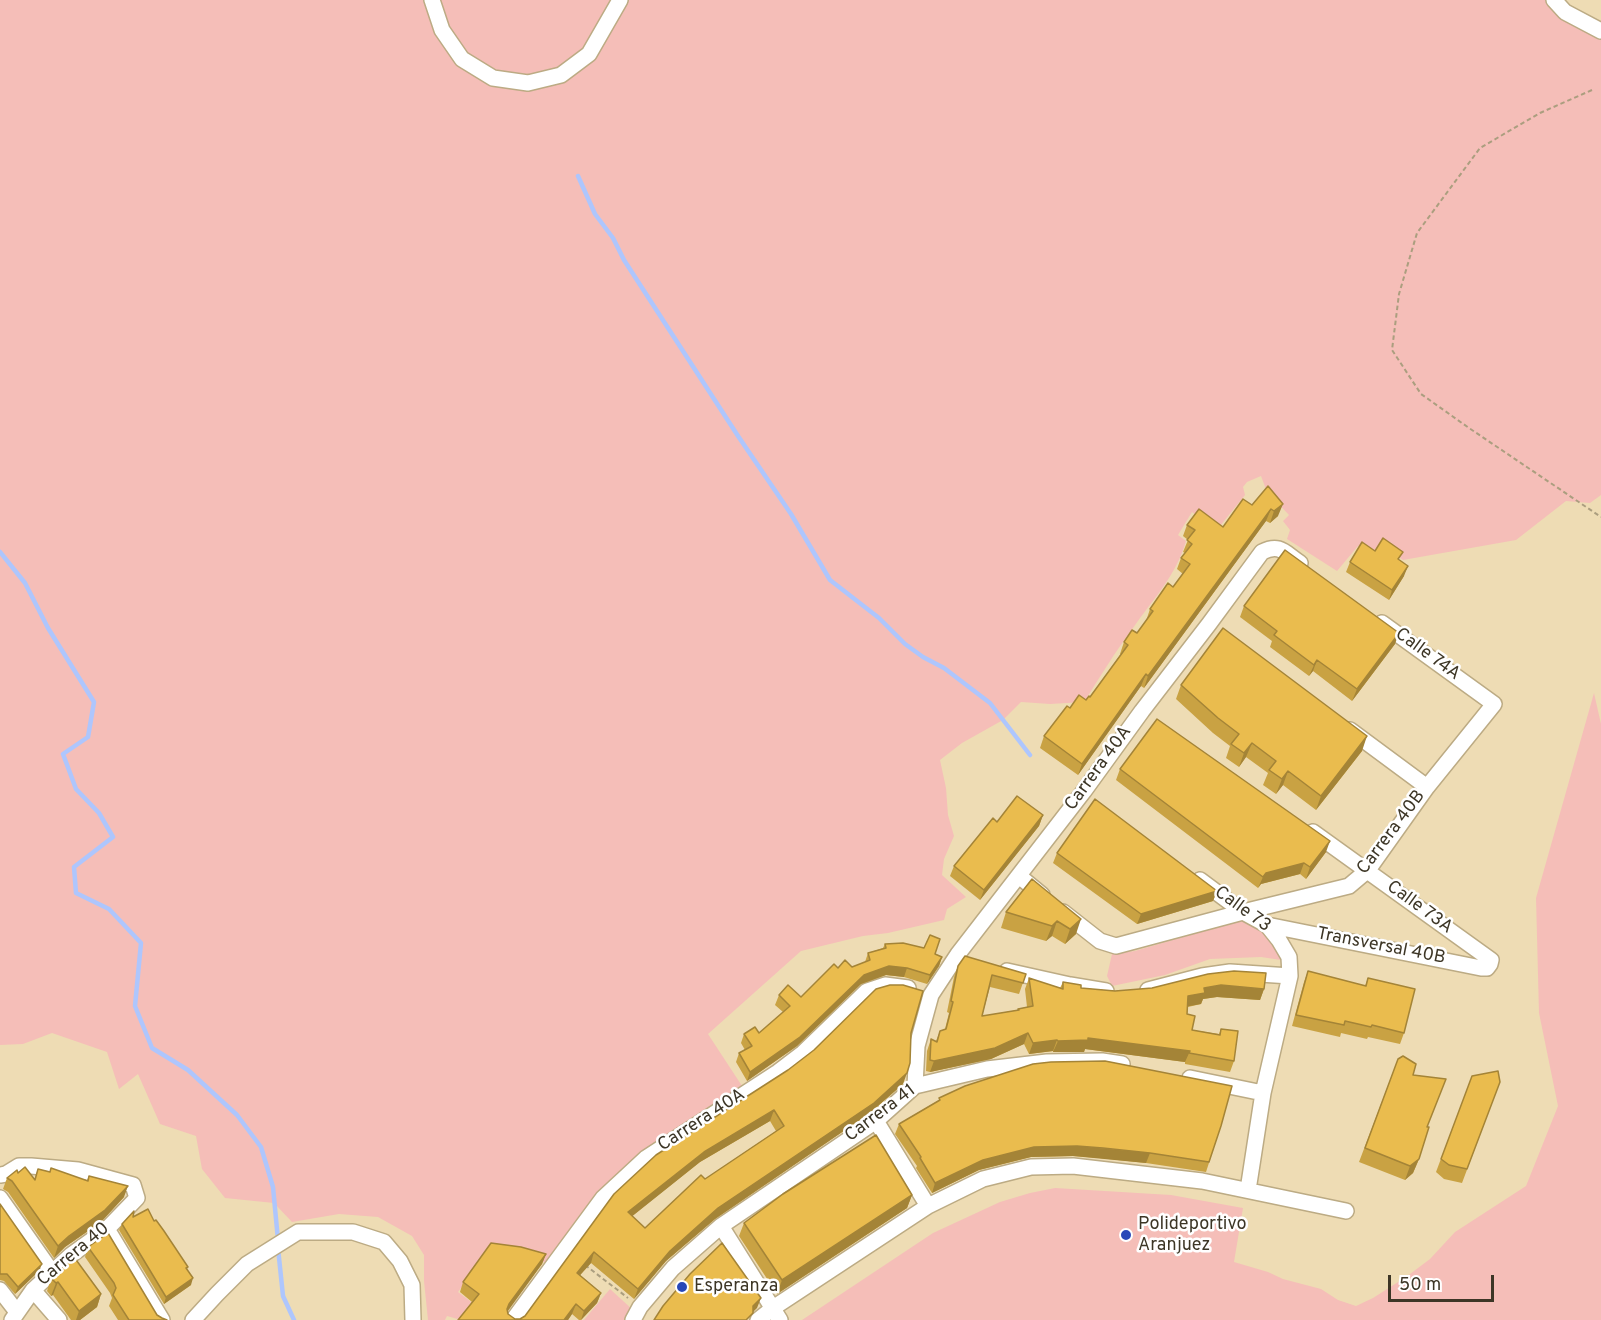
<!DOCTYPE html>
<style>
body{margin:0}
#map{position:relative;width:1601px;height:1320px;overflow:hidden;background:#eedcb4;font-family:Overpass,sans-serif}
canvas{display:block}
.scale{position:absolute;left:1388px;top:1275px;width:106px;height:27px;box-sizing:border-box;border:3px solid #3d3626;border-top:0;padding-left:8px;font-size:18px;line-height:21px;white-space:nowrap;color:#3d3626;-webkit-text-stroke:4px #fff;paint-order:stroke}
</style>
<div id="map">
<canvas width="1601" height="1320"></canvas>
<div class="scale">50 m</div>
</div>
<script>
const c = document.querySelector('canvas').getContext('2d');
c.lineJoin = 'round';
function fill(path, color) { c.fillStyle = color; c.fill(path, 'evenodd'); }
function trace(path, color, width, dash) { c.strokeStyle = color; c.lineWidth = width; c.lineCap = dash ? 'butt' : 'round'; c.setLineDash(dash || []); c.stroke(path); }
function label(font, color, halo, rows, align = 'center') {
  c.font = font + ' Overpass,sans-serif'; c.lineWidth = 5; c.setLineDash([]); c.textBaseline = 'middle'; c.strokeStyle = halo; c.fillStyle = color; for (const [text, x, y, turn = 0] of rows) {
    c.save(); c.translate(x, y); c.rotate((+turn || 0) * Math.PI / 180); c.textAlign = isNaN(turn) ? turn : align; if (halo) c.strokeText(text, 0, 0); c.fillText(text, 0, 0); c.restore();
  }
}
fill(new Path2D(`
 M0,0H1564L1561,9L1601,28V495L1590,503L1566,501L1516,540L1403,560L1380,545L1370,554L1358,546L1337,571L1287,539L1290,530L1283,521L1289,515L1267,492L1261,476L1247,482L1243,487L1245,495L1216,531L1192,512L1178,535L1186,541C1176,576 1153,599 1133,628C1115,652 1100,677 1084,702L1050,704L1021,702L1003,720L962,743L940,760L946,788L948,815L954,836L944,859L942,875L966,897L947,909L944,920L888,933L863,936L801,951L708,1034L744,1089L639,1158L598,1192L547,1263L524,1256L487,1252L458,1292L474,1304L461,1320L447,1316L445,1320H428L424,1281V1255L412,1236L378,1217L339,1214L292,1222L274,1203L225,1198L202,1169L196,1136L160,1124L138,1074L119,1089L107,1052L52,1033L23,1044L0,1045Z
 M1594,693L1601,724V1320H802L933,1233L1000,1202L1030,1193L1055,1188L1171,1195L1243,1208L1234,1262L1268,1272L1283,1279L1321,1289L1338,1300L1356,1306L1373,1298L1406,1277L1430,1259L1455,1232L1526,1186L1558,1106L1539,1013L1536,898Z
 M1244,919L1254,922L1276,946L1281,960L1261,957L1210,959L1165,975L1112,986L1107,976L1112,954L1135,951Z
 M610,1289L633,1310L629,1320H584Z`), '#f5beb8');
trace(new Path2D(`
 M578,176L595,214L613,238L624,260L738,436L791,514L830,580L879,618L905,644L923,657L944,668L990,703L1030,755
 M0,552L25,583L48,628L94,702L88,737L63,754L76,789L99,813L113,837L74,867L76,893L109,909L141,943L135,1006L152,1048L188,1070L237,1115L261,1147L273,1187L278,1240
 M278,1248L283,1296L294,1320`), '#aec6fd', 4.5);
const minor = new Path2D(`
 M432,0L442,30L462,59L493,78L528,83L561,75L589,54L620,0
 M1554,0L1565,12L1601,31
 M1350,730L1427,787
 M1019,876L1042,895
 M1200,880L1243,912L1267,925L1279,940L1289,957L1290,976L1263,1093L1248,1190
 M1063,912L1100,941L1116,946L1243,912L1349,886L1368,870L1427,787L1494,704L1382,623
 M1267,925L1481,968H1487L1490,964L1491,960L1313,832
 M1007,971L1070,985L1106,991
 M1148,990L1202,976L1230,972L1290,976
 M1190,1078L1263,1093
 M915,1086L917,1046L931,995L958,954L1084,791L1142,711L1209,624L1262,552C1280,543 1285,553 1300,563
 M876,1121L928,1206
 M0,1175L6,1174L19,1166H31L78,1170L133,1185L137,1198L107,1229L71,1255L33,1290L12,1320
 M0,1198L52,1272
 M721,1226L780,1320
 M107,1229L162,1320
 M0,1290L17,1312
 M33,1290L59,1320
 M193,1320L217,1294L247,1264L298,1232H353L384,1242L400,1261L412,1285L413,1320
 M513,1320L603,1198L646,1158L778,1072L803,1053L867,991L885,985L908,988
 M633,1320L640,1307L673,1268L721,1226L876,1121L915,1086L987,1069L1047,1062L1102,1061L1122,1064
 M758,1320L773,1308L928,1206L983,1179L1031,1167L1073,1166L1202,1181L1346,1211`);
trace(minor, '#bcab84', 18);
trace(new Path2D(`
 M1592,90L1540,113L1480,148L1417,233L1399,294L1392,350L1421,394L1469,428L1601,517
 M585,1265L628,1298`), '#ab9e7f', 2, [4.5, 3]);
trace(minor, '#fff', 15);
fill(new Path2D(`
 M1268,486L1278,516L1270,523L1266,521L1144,688L1141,686L1078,775L1040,748L1044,736L1070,708L1090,697L1121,654H1120L1124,642L1137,633L1146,621L1150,609L1173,587L1183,574L1177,569L1181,558L1185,553L1183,552L1188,540L1183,536L1187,525L1223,527L1252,505Z
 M1400,560L1404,576L1389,600L1346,572L1350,562Z
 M1244,606L1395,644L1352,701L1313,671L1309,676L1270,647L1272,641L1240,617Z
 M1181,685L1362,751L1316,810L1283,785L1276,794L1263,785L1268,773L1246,757L1239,767L1226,758L1230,746L1213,733L1176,699Z
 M1120,769L1326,852L1306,879L1300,874L1261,884L1258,888L1116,780Z
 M1043,815L1039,826L980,900L950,876L954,866L997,822Z
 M1057,853L1217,891L1213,901L1137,924L1053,863Z
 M1032,879L1076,934L1065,944L1052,936L1046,941L1001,928L1006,912Z
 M885,944L942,957L939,966L927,984L904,977L886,975L861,984L797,1046L747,1081L736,1062L739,1053L745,1050L741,1043L744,1034L759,1033L783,1012L775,1005L779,995L801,997L838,968L852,967L865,962L868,953L883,948Z
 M958,966L1026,974L1019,994L990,987L982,1016L1018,1010V1009L1027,1007L1025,989L1029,978L1060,988L1063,982L1081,988L1115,991L1264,989L1260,1000L1217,997L1203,999L1201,1004L1188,1007L1187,1014L1192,1030L1219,1034L1221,1029L1234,1061L1230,1072L1185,1064V1062L1085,1049L1084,1052H1053V1051L1029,1054L1024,1044L991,1059L930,1072L926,1071L927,1051L931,1039L936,1041L940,1031L945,1029L949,1013L947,1012L954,977Z
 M1308,971L1365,986L1368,978L1404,1033L1400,1044L1368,1037L1367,1039L1341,1033L1340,1037L1292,1026L1304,982Z
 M911,1033L903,1084L870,1113L715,1219L666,1261L634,1299L591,1263L580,1275L601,1293L597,1303L581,1320H579L572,1314L568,1320H458L472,1302L460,1292L463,1282L546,1254L542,1264L507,1311L508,1314L515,1319H520L525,1316L614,1194ZM770,1121L776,1131L705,1179L645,1228L632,1216L700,1162Z
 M1398,1059L1413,1075L1427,1127L1419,1159L1413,1173L1405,1180L1359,1162Z
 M1472,1076L1500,1082L1462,1183L1444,1179L1436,1172Z
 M939,1098L1221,1126L1206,1172L1146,1163L1099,1158L1073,1156L1031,1157L979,1170L932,1193L916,1168L917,1166L895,1134L899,1124L939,1100Z
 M38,1169L87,1180L89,1176L124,1197L101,1222L65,1247L54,1258L8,1192L3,1189L7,1178L18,1173L34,1180Z
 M912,1195L907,1208L777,1294L739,1236L744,1223Z
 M0,1204L39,1271L15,1294L4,1281L0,1280Z
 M154,1221L188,1267L187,1269L191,1285L164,1304L119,1230L122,1224Z
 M88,1247L157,1315L162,1318L167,1320H118L109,1306L112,1298L110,1293L85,1257Z
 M51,1278L101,1294L97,1307L80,1320H71L53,1295L51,1296L47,1291Z`), '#c9a243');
fill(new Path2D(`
 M1283,504L1278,516L1270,523L1274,511Z
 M1271,509L1266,521L1144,688L1148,676Z
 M1408,566L1404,576L1389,600L1392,590Z
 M1399,633L1395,644L1352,701L1357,689Z
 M1317,660L1313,671L1309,676L1314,665Z
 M1146,674L1141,686L1078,775L1082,764Z
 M1367,736L1362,751L1316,810L1321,796Z
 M1252,743L1246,757L1239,767L1244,753Z
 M1288,771L1283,785L1276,794L1282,779Z
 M1043,815L1039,826L980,900L984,890Z
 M1330,841L1326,852L1306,879L1310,867Z
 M1304,863L1300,874L1261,884L1258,888L1263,877L1266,873Z
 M1217,891L1213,901L1137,924L1141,914Z
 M1081,919L1076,934L1065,944L1070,929Z
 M1057,921L1052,936L1046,941L1052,926Z
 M942,957L939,966L927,984L930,975Z
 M889,966L907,968L904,977L886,975L861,984L797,1046L747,1081L750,1072L864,975Z
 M1221,985L1264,989L1260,1000L1217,997L1203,999L1201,1004L1184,1007L1188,996L1204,988Z
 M1028,1033L1024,1044L991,1059L930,1072L934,1061Z
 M1088,1038L1190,1051L1185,1062L1085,1049L1084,1052H1053L1058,1041Z
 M1057,1040L1053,1051L1029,1054L1033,1043Z
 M907,1073L903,1084L870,1113L715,1219L666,1261L634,1299L638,1289L670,1251L718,1208Z
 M774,1110L770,1121L700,1162L625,1222L628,1212L704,1152Z
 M1077,1146L1150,1153L1146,1163L1073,1156L1031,1157L979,1170L932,1193L935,1183L983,1160L1034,1147Z
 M1419,1159L1413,1173L1405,1180L1410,1166Z
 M128,1186L124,1197L101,1222L65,1247L54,1258L58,1246Z
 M912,1195L907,1208L777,1294L782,1280Z
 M594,1252L591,1263L573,1283L577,1273Z
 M546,1254L542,1264L505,1315L509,1304Z
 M42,1264L39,1271L15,1294L18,1287Z
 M193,1278L191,1285L164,1304L166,1297Z
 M58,1282L53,1295L51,1296L56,1283Z
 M601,1293L597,1303L581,1320L584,1311Z
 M101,1294L97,1307L80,1320H76L79,1311Z
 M761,1298L757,1308L749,1316L753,1306Z
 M576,1304L572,1314L568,1320H564Z`), '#a48437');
const building = new Path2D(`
 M1268,486L1283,504L1274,511L1271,509L1148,676L1146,674L1082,764L1044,736L1067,706L1070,708L1079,695L1086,700L1089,696L1090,697L1128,645L1124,642L1132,630L1137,633L1153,611L1150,609L1168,583L1173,587L1190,564L1181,558L1192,544L1187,540L1195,530L1187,525L1199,509L1223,527L1243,499L1252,505Z
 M1383,538L1403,552L1398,559L1408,566L1392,590L1350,562L1362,542L1375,551Z
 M1285,550L1399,633L1357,689L1317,660L1314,665L1274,635L1277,631L1244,606Z
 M1223,628L1367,736L1321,796L1288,771L1282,779L1269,770L1276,761L1252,743L1244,753L1231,744L1239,734L1218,718L1181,685Z
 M1157,719L1330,841L1310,867L1304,863L1266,873L1263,877L1120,769Z
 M1017,796L1043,815L984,890L954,866L993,818L997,822Z
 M1095,799L1217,891L1141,914L1057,853Z
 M1032,879L1081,919L1070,929L1057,921L1052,926L1006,912Z
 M930,935L940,939L935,954L942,957L930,975L907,968L889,966L864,975L800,1037L750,1072L739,1053L752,1046L744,1034L755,1027L759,1033L790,1006L779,995L788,985L801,997L834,964L838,968L845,960L852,967L870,960L868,953L886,948L885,944L903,943L924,948Z
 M965,956L1026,974L1023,983L992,975L982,1016L1019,1010L1018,1009L1033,1006L1029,978L1063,989V982L1081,985V988L1115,991L1152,988L1208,974L1234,971L1266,973L1264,989L1221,985L1204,988L1205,993L1188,996L1187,1014L1195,1016L1192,1030L1220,1035L1221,1029L1238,1031L1234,1061L1189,1053L1190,1051L1088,1038V1040L1058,1041L1057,1040L1033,1043L1028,1033L995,1048L934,1061L930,1060L931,1039L937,1042L940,1031L946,1029L953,1002L951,1001L958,966Z
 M1308,971L1366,986L1368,978L1415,989L1404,1033L1372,1025L1371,1027L1345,1021L1344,1025L1296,1015Z
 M890,985H903L923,991L911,1033L910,1063L907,1073L874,1103L718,1208L670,1251L638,1289L594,1252L577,1273L601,1293L584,1311L576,1304L564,1320H458L479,1294L463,1282L491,1243L521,1247L546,1254L509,1304L507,1309L508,1314L515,1319H520L525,1316L614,1194L656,1155L788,1070L814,1050L876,989ZM774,1110L784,1126L705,1179L701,1175L645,1228L628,1212L704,1152Z
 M1403,1056L1416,1064L1413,1075L1446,1079L1427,1127H1429L1419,1159L1410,1166L1365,1148L1398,1059Z
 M1105,1061L1232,1086L1221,1126L1209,1162L1150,1153L1103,1148L1077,1146L1034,1147L983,1160L935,1183L920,1158L921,1157L899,1124L940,1100L939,1098L965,1086L1033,1064L1051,1062Z
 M1498,1071L1500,1082L1467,1169L1449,1165L1441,1159L1472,1076Z
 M876,1135L912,1195L782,1280L744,1223L783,1194Z
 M25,1167L35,1180L38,1169L50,1172L51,1168L88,1181L89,1176L128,1186L105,1210L69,1236L58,1246L12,1181L7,1178L17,1170L18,1173Z
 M0,1204L42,1264L18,1287L7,1274H0Z
 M148,1209L154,1221L156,1220L164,1231L188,1267L186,1268L193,1278L166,1297L122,1224L134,1211L133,1217Z
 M108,1233L157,1315L162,1318L167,1320H129L113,1295L116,1288L114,1283L88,1247Z
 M722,1243L761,1298L753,1306V1313L746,1320H654L663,1306L690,1274Z
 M74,1257L101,1294L79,1311L58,1282L56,1283L51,1278Z`);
fill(building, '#eabc4e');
trace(building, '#a48437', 1.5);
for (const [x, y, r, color] of [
 [1126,1235,6,"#2848b8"],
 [682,1287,6,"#2848b8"]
]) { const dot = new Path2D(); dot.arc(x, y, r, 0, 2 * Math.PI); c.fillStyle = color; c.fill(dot); trace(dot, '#fff', 2); }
label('18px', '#3d3626', '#fff', [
 ["Calle 74A",1427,655,36],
 ["Carrera 40A",1099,769,-54],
 ["Carrera 40B",1392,833,-53],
 ["Calle 73A",1419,908,36],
 ["Calle 73",1242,910,36],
 ["Transversal 40B",1381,947,11],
 ["Carrera 41",881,1114,-37],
 ["Carrera 40A",702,1121,-33],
 ["Carrera 40",74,1255,-40]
]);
label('18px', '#3d3626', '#fff', [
 ["Polideportivo",1138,1225],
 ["Aranjuez",1138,1246],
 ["Esperanza",694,1287]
], 'left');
</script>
